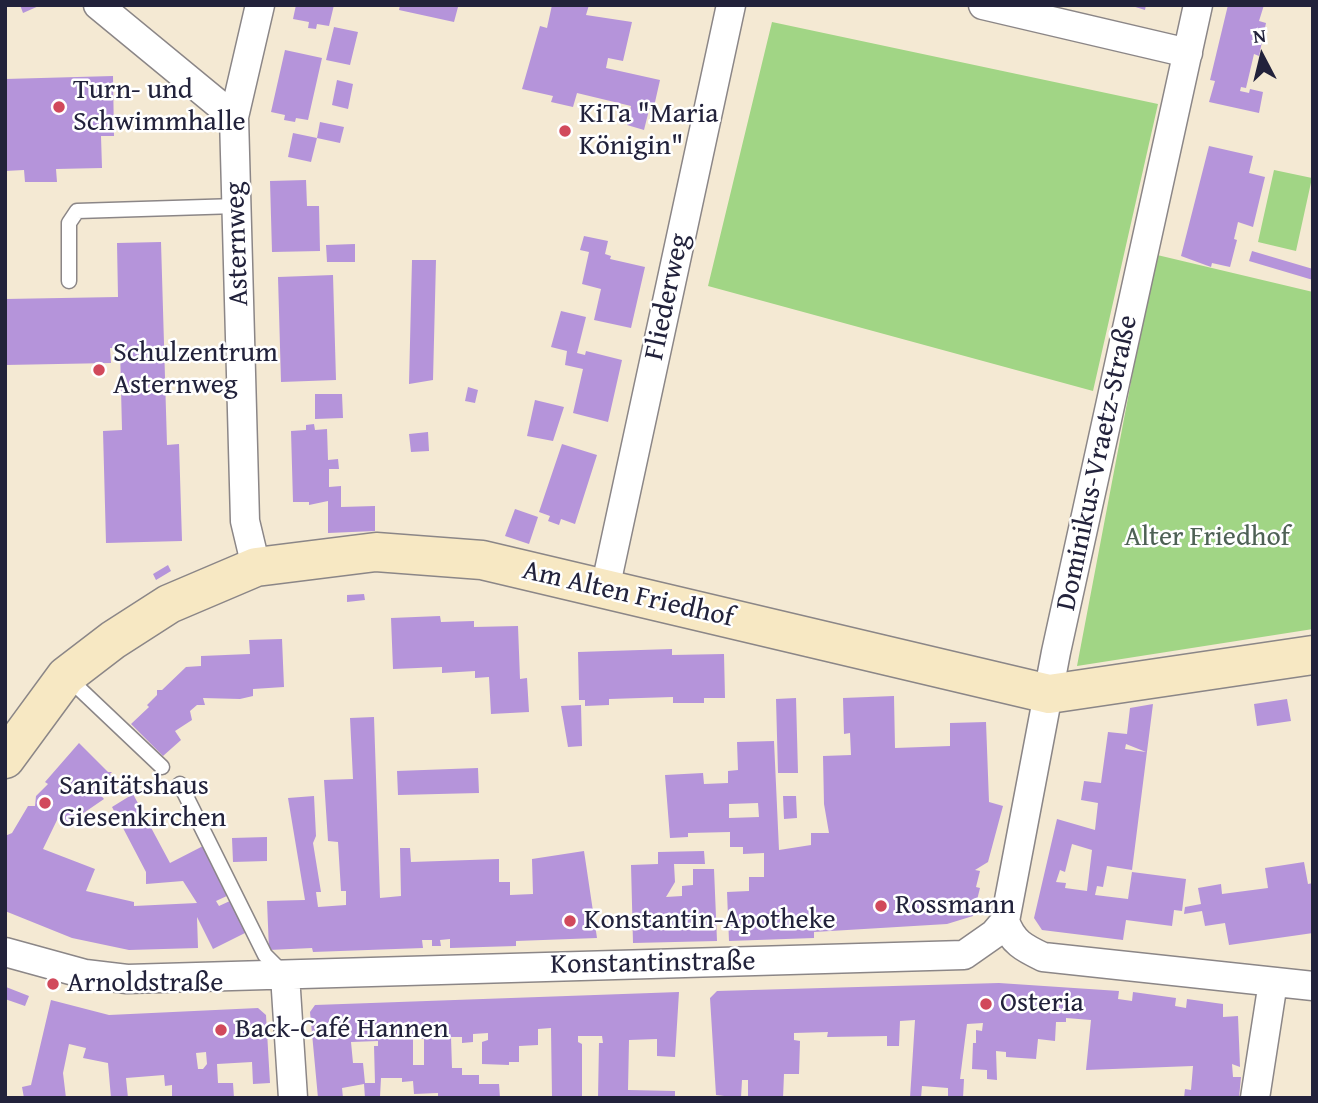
<!DOCTYPE html>
<meta charset="utf-8">
<style>
body{margin:0}
#map{position:relative;width:1318px;height:1103px;overflow:hidden;background:#f4e9d3;font-family:"Gentium Book Plus",serif}
canvas{display:block}
.frame{position:absolute;inset:0;border:7px solid #22223b;pointer-events:none}
.north{position:absolute;left:1227px;top:21px;width:70px;height:70px;-webkit-text-stroke:5px #fff;paint-order:stroke;rotate:353deg;font-size:19px;font-weight:700;line-height:28px;text-align:center;color:#22223b}
.north::after{content:'';display:block;margin:auto;width:24px;height:32px;background:#22223b;clip-path:polygon(50% 0,100% 100%,50% 72%,0 100%)}
</style>
<div id="map">
<canvas width="1318" height="1103"></canvas>
<div class="frame"></div>
<div class="north">N</div>
</div>
<script>
const c = document.querySelector('canvas').getContext('2d');
c.lineJoin = 'round';
function fill(path, color) { c.fillStyle = color; c.fill(path, 'evenodd'); }
function trace(path, color, width, dash) { c.strokeStyle = color; c.lineWidth = width; c.lineCap = dash ? 'butt' : 'round'; c.setLineDash(dash || []); c.stroke(path); }
function label(font, color, halo, rows, align = 'center') {
  c.font = font + ' "Gentium Book Plus",serif'; c.lineWidth = 5; c.setLineDash([]); c.textBaseline = 'middle'; c.strokeStyle = halo; c.fillStyle = color; for (const [text, x, y, turn = 0] of rows) {
    c.save(); c.translate(x, y); c.rotate((+turn || 0) * Math.PI / 180); c.textAlign = isNaN(turn) ? turn : align; if (halo) c.strokeText(text, 0, 0); c.fillText(text, 0, 0); c.restore();
  }
}
fill(new Path2D(`
 M772,22L1158,104L1093,391L708,286Z
 M1274,170L1312,178L1296,251L1258,242Z
 M1153,254L1313,292V629L1077,666L1150,282Z`), '#a1d585');
fill(new Path2D(`
 M20,5H41L23,13Z
 M296,5H334L329,26L317,24L316,29L308,28L309,22L293,19Z
 M400,5H450L458,7L454,22L399,10Z
 M552,5H589L586,15L632,22L623,61L608,58L606,68L660,80L653,111L649,110L644,130L627,125L631,106L577,93L573,107L551,102L553,96L522,89L540,26L547,28Z
 M1129,5H1146L1145,10Z
 M1228,5H1264L1259,21L1266,23L1259,56L1254,54L1246,88L1241,87L1240,91L1249,93L1250,89L1263,92L1259,113L1209,102L1215,81L1210,80Z
 M334,27L358,32L350,65L326,60Z
 M285,50L322,58L308,120L296,118L295,122L284,120L285,115L271,112Z
 M113,76L114,136H101L102,168L56,169L57,182H25L24,170L5,171V79Z
 M337,80L353,84L348,109L332,105Z
 M320,122L344,127L340,143L317,138Z
 M293,133L317,138L311,162L288,157Z
 M1209,146L1253,156L1249,173L1265,177L1253,227L1238,222L1234,239L1237,240L1230,267L1212,263L1211,267L1181,256Z
 M306,180L307,206H319L320,251L272,252L270,181Z
 M584,236L608,241L605,254L611,256L610,259L645,267L631,328L594,320L601,289L582,284L589,252L580,250Z
 M161,242L167,445L179,444L182,541L106,543L103,431L122,430L120,348H110L111,363L5,365V299L118,297L117,243Z
 M355,244V262H327L326,245Z
 M1252,251L1313,269V280L1249,261Z
 M412,260H436L433,380L409,384Z
 M333,275L336,380L281,382L278,277Z
 M561,311L586,317L577,353L585,355L586,351L622,360L608,422L573,413L583,369L565,365L567,351L551,347Z
 M468,387L478,390L475,403L465,401Z
 M315,394H342L343,418L315,419Z
 M535,400L564,407L553,441L527,436Z
 M314,424L315,430L327,429L328,460L338,459L339,469H329V487L341,486V507L375,506V531L328,533V501L309,505V502H293L291,431L306,430V425Z
 M428,432L429,451L411,452L409,434Z
 M562,444L597,455L575,524L561,519L559,525L548,521L550,516L539,512Z
 M515,509L538,517L529,544L505,536Z
 M168,565L171,571L156,580L153,574Z
 M364,594L365,600L347,602V595Z
 M440,616L441,622L474,621V627L518,626L520,679L527,678L529,712L491,714L489,677L475,678V671L442,673V667L393,669L391,618Z
 M282,639L284,687L253,689V696L240,699L203,698L205,705H197L190,711L192,720L175,731L181,740L163,756L131,724L149,707L147,705L157,695V690H162L186,667L201,666V656L250,654L249,640Z
 M672,649V655L724,654L725,698H704V703H673V697L609,699V705L585,706V700H579L578,652Z
 M894,696L895,748L950,746V723L986,722L989,802L1003,806L988,862L975,870L980,871L976,887L980,888L973,916L947,924L814,932V938L729,941L727,892L749,891V877H764V853L743,854V847H730V832L688,833V837L670,838L665,775L703,773L704,784L728,783V771L738,770L737,742L774,741L779,850L811,845V833H829L824,804L823,756L851,755L850,733L844,734L843,698ZM758,803L759,817L729,818V804Z
 M796,698L798,773H778L776,699Z
 M1287,699L1291,721L1257,726L1254,704Z
 M1153,704L1132,870L1107,866L1103,887L1097,886L1095,895L1128,899L1132,872L1186,879L1182,911L1174,910L1172,926L1126,920L1123,940L1042,930L1034,918L1057,819L1095,830L1098,803L1081,800L1084,781L1101,783L1108,732L1127,734L1130,708ZM1126,744L1146,752L1125,749ZM1072,844L1092,850L1087,891L1065,888L1066,883L1056,882L1060,870L1065,872Z
 M581,705L582,746L568,747L561,706Z
 M374,717L380,898L401,896L400,848H410L411,862L499,859V882H510V895L533,894L532,859L584,851L597,938L516,941V946L450,948V939L440,940L441,946H432V940H422L423,948L313,952L312,948L269,950L267,901L305,900L288,798L314,796L316,836L313,843L321,892H316L318,907L346,905V891H341L338,842L328,841L324,780L353,779L350,718Z
 M79,743L108,772H112L110,774L113,778L96,790L104,799L69,823L58,818L43,849L95,869L86,891L134,902V906L197,903L183,881L146,884V872L112,807L133,794L170,863L205,845L229,895L216,901L219,906L232,900L247,932L213,949L197,917L198,948L129,950L72,938L5,911V836L12,833L28,806H35L36,796L48,784L45,782Z
 M478,768L479,793L398,795L397,771Z
 M153,784L156,788L147,794L144,790Z
 M783,796H796L797,818L784,819Z
 M267,837V861L233,862L232,838Z
 M704,851L705,864H674L675,882L666,897L682,896V886L693,885V869H714L717,941L633,943L631,865L658,864V852Z
 M1304,862L1308,884L1313,883V933L1229,945L1225,923L1205,926L1202,911L1184,914L1185,907L1201,904L1198,888L1221,884L1222,894L1268,888L1265,868Z
 M999,983L1119,991L1118,999L1132,1001L1133,992L1176,998L1175,1006L1186,1008L1187,999L1223,1004V1017L1238,1016L1240,1067L1232,1064L1233,1077H1241L1239,1098H1184L1185,1089L1191,1090L1193,1066L1086,1070L1091,1020L1066,1018V1022H1056L1055,1041L1038,1039L1036,1059L1006,1057V1052L996,1051L997,1080L987,1079V1070L972,1069L973,1043H976V1030L982,1031L983,1023L967,1024L960,1079H964L963,1098H948V1088L922,1086L921,1098H910L915,1020L900,1021L899,1046H887V1036L827,1037L828,1032L794,1033V1040L800,1041L799,1074H784L783,1098H748V1080H742L741,1098L716,1095L710,998L717,991Z
 M6,987L29,996L25,1006L5,999Z
 M679,992L675,1057L657,1056V1039L629,1040L628,1090L675,1091V1098H598L599,1043H603L602,1036H578V1042L582,1044V1098H552L551,1028L538,1029V1045L519,1046V1062H509V1065L482,1064V1042L488,1040V1033L473,1034V1042L462,1043V1037H451L452,1068H462V1075H479V1084H499L500,1098H438V1093L414,1094L413,1081L402,1082V1078H381L380,1097L365,1098L364,1084L342,1088L343,1098H318L310,1012L315,1005ZM413,1039H424V1065H413ZM378,1041V1046H374L375,1083H365L363,1063H353L351,1042Z
 M51,1000L109,1015L258,1008L266,1015L270,1083L253,1084L252,1062L217,1064L218,1083H233L234,1098H172V1085L165,1086L164,1075L126,1078L128,1098H111L108,1063L83,1058L86,1048L69,1044L63,1073L66,1098H24L22,1087L31,1085ZM206,1052L207,1064L203,1069H198L196,1053Z`), '#b594da');
const lane = new Path2D(`
 M69,281V223L77,211L237,206
 M66,676L162,767
 M180,784L265,955L284,974`);
const street = new Path2D(`
 M98,5L234,117
 M983,5L1188,53
 M256,567L245,521L234,117L260,5
 M605,589L731,5
 M1005,921C1012,942 1024,948 1043,957L1313,986
 M5,952L85,974L127,979L964,955L994,934L1005,921L1056,652L1198,5
 M285,975L293,1098
 M1255,1098L1273,982`);
const secondary = new Path2D(`
 M5,759L66,676L113,640L169,604L256,567L376,552L482,560L1049,694L1313,655`);
trace(lane, '#8b8687', 17);
trace(street, '#8b8687', 31);
trace(secondary, '#8b8687', 41);
trace(lane, '#fff', 14);
trace(street, '#fff', 28);
trace(secondary, '#f7e8c3', 38);
for (const [x, y, r, color] of [
 [59,107,7,"#d1495b"],
 [565,131,7,"#d1495b"],
 [99,370,7,"#d1495b"],
 [45,803,7,"#d1495b"],
 [881,906,7,"#d1495b"],
 [570,921,7,"#d1495b"],
 [53,984,7,"#d1495b"],
 [986,1004,7,"#d1495b"],
 [221,1030,7,"#d1495b"]
]) { const dot = new Path2D(); dot.arc(x, y, r, 0, 2 * Math.PI); c.fillStyle = color; c.fill(dot); trace(dot, '#fff', 2.5); }
label('28px', '#22223b', '#fff', [
 ["Turn- und",73,91],
 ["Schwimmhalle",73,123],
 ["KiTa \"Maria",579,115],
 ["Königin\"",579,147],
 ["Schulzentrum",113,354],
 ["Asternweg",113,386],
 ["Sanitätshaus",59,787],
 ["Giesenkirchen",59,819],
 ["Rossmann",895,906],
 ["Konstantin-Apotheke",584,921],
 ["Arnoldstraße",67,984],
 ["Osteria",1000,1004],
 ["Back-Café Hannen",235,1030]
], 'left');
label('28px', '#22223b', '#fff', [
 ["Asternweg",238,244,-92],
 ["Fliederweg",668,297,-78],
 ["Dominikus-Vraetz-Straße",1098,463,-78],
 ["Am Alten Friedhof",628,595,13],
 ["Konstantinstraße",653,964,-1]
]);
label('28px', '#4e6155', '#fff', [
 ["Alter Friedhof",1207,538]
]);
</script>
